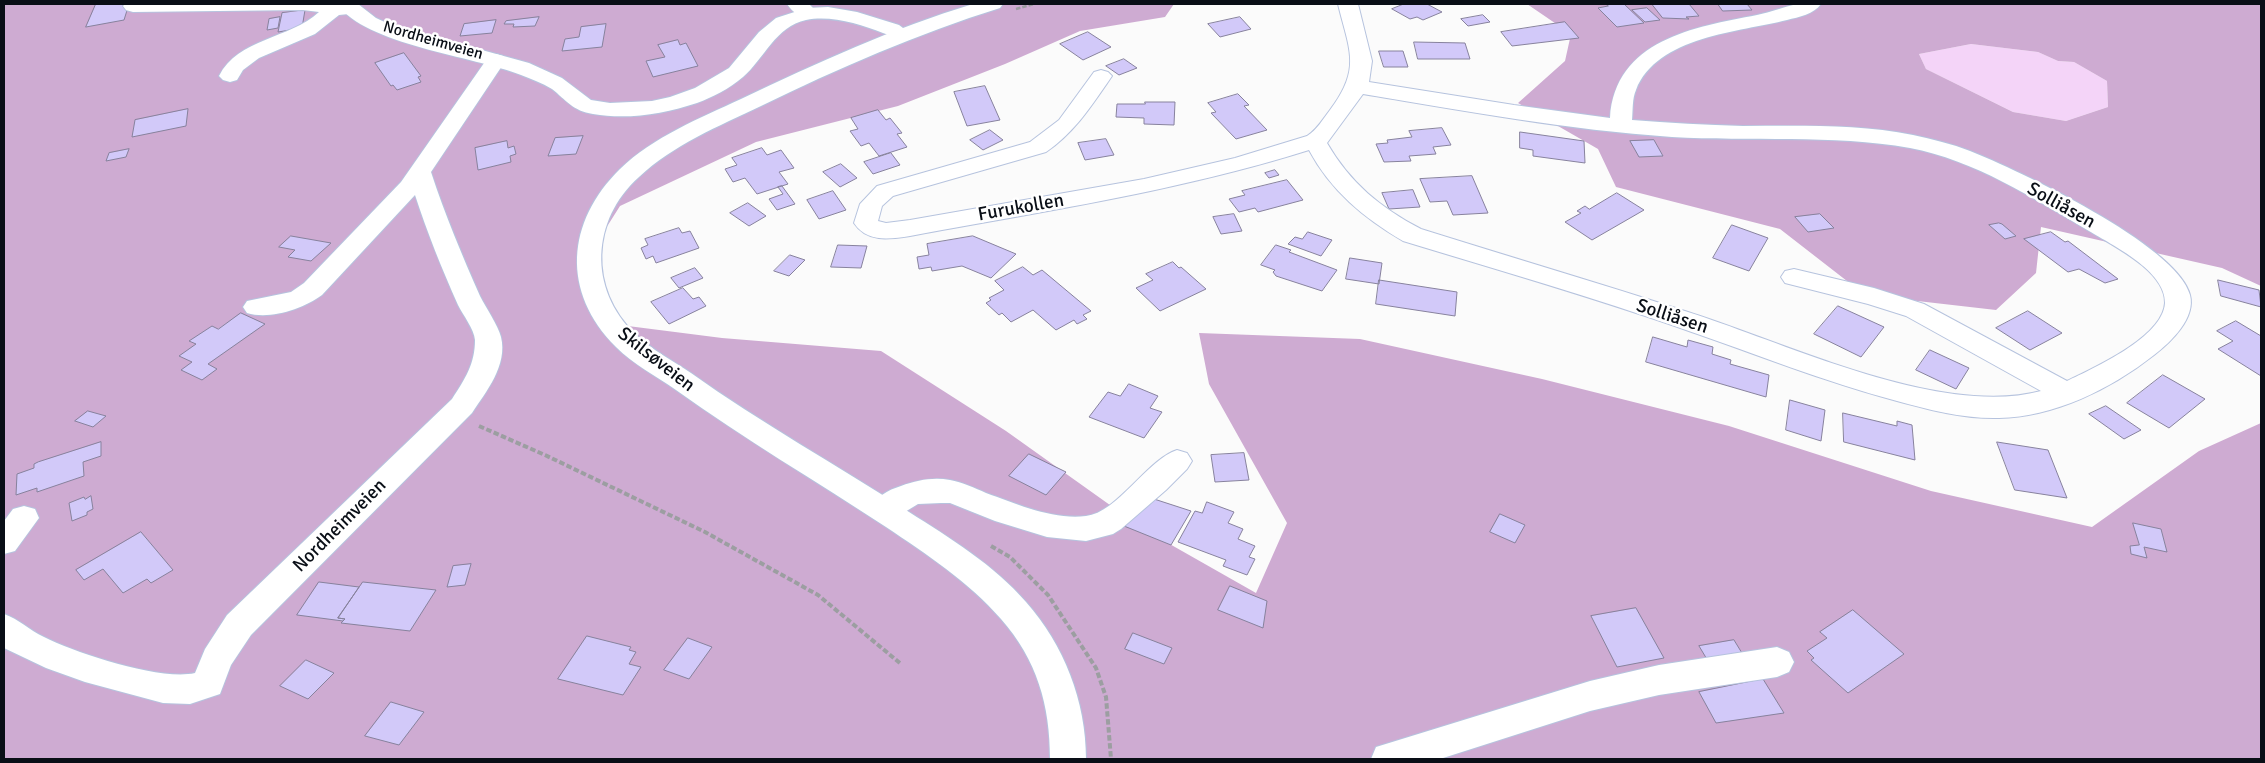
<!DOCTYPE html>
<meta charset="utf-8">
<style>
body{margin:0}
#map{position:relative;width:2265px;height:763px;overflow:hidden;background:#fbfbfb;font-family:Signika,sans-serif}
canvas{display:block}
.frame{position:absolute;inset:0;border:5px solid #090e16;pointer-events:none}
</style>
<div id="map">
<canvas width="2265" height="763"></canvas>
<div class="frame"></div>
</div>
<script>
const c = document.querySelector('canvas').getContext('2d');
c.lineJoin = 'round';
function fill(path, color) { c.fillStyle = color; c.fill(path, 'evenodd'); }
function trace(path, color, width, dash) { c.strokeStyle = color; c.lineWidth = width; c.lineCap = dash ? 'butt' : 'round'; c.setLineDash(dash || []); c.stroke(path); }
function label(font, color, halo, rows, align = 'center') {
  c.font = font + ' Signika,sans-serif'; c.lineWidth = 5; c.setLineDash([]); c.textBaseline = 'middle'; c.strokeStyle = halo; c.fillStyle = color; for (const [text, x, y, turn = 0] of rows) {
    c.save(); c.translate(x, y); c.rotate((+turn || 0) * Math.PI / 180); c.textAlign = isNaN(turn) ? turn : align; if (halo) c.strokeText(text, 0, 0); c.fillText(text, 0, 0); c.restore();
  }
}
fill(new Path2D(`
 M1971,44L2038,52L2058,61L2074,62L2107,81L2108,107L2066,121L2013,112L1926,69L1919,54Z`), '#f4d4f8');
fill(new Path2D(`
 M4,4H917L929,5L938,4H1174L1165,17L1080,31L1005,64L898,106L756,142L620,206L582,266L620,325L722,338L881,351L1006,431L1145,530L1256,593L1287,523L1209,384L1199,333L1360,339L1542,379L1729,426L1931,491L2092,527L2199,451L2261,423V759H4Z
 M1527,4H2261V286L2222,268L2041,227L2036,273L1996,310L1865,295L1780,229L1616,187L1598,149L1518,103L1565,61L1571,34ZM1971,44L2038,52L2058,61L2074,62L2107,81L2108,107L2066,121L2013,112L1926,69L1919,54Z`), '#ceabd2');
const building = new Path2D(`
 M96,4H129L124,20L86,27Z
 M1404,4H1427L1442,12L1423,20L1417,17L1410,19L1392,9Z
 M1606,4H1624L1644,23L1617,27L1598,8L1608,6Z
 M1652,4H1689L1699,16L1686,17L1689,19L1663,18Z
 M1718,4H1747L1752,10L1723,11Z
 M1647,8L1660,20L1645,22L1632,10Z
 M305,10L302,28L278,32L282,13Z
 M1483,15L1490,22L1468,26L1461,19Z
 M280,17L278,28L267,30L269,19Z
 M539,17L535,26L513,27L514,24H504L506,21Z
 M1240,17L1251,29L1220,37L1208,24Z
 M496,20L492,33L460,36L464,24Z
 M1565,22L1579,38L1512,46L1501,32Z
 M606,24L602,47L562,51L565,39L579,37L581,27Z
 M1088,32L1111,47L1083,60L1060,44Z
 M678,40L680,45L686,43L698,66L653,77L646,61L665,57L658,45Z
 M1414,42L1465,43L1470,59H1418Z
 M1379,51H1403L1408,67H1384Z
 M404,53L421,76L418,77L421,82L397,90L393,85L391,86L375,63Z
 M1124,59L1137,68L1119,75L1106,66Z
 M985,86L1000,120L967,126L954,92Z
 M1238,94L1249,105L1244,106L1267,130L1236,139L1211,113L1216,112L1208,103Z
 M1145,102H1175L1174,125L1144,124V118L1116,117L1117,104H1145Z
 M188,109L186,126L132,137L135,120Z
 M878,110L886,120L890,118L902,133L897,134L907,147L879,156L869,143L861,146L850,131L858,129L851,118Z
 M1442,128L1451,145L1433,147L1436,154L1409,156L1411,161L1384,162L1376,144L1388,143L1387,140L1412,137L1409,131Z
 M990,130L1003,140L983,150L970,140Z
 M1520,132L1584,141L1585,163L1533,156V150L1520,148Z
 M583,136L576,154L548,156L555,138Z
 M1106,139L1114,155L1085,160L1078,143Z
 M1654,140L1663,156L1639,157L1630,141Z
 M507,141L508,148L514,146L516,154L510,156L511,162L478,170L475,148Z
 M762,148L767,155L781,150L794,168L779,172L788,184L757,194L745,178L733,182L725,169L737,165L732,158Z
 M129,149L126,157L106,161L109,153Z
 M891,153L900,165L873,174L864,162Z
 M841,164L857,178L840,187L823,172Z
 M1275,170L1279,175L1269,178L1265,173Z
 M1472,176L1488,213L1453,215L1447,201L1430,202L1420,179Z
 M1287,180L1303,200L1258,212L1255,208L1239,212L1229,199L1245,195L1242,191Z
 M782,186L795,204L777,210L769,199L783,194L778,187Z
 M1413,190L1420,207L1389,209L1382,193Z
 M833,191L846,210L819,219L807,200Z
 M1617,193L1644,210L1592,240L1565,222L1581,213L1577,211L1585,206L1589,209Z
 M748,203L766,216L749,226L730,213Z
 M1234,214L1242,231L1221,234L1213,217Z
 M1820,214L1834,228L1808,232L1795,217Z
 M1999,223L2002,224L2016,236L2005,239L1989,225Z
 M1732,225L1768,238L1749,271L1713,258Z
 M679,228L682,233L690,231L699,248L656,263L653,256L646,259L641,248L648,245L645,239Z
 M1308,232L1332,240L1321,256L1288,244L1295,237L1302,239Z
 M2051,232L2065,242L2068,241L2118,279L2105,283L2079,269L2068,272L2024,239Z
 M291,236L331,243L311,261L288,257L295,250L279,247Z
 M973,236L1016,254L991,278L962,266L932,271L931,267L919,269L917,257L929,255L927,244Z
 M838,245L867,246L861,268L831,267Z
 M1276,245L1291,250L1289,252L1337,270L1322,291L1276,276L1273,272L1275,270L1261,265Z
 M790,255L805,260L789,276L774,271Z
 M1350,258L1382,263L1379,284L1346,279Z
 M1173,262L1179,268L1181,267L1206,289L1160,311L1136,288L1153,280L1146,274Z
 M1023,267L1033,275L1042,270L1091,311L1083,315L1087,319L1077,324L1074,320L1056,330L1033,310L1011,322L1002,313L999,315L986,303L991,300L989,298L1004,290L995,281Z
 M695,268L703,278L679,288L671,278Z
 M1379,280L1457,292L1455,316L1376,304Z
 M2218,280L2259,290L2261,307L2221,296Z
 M683,288L693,299L699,297L706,306L669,324L651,302Z
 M1838,306L1884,327L1861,357L1814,334Z
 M2028,311L2062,333L2030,350L1996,328Z
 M241,313L265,324L208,364L217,369L202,380L181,370L192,362L179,356L196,344L189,341L212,326L218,329Z
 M2236,321L2261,336V376L2218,349L2233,341L2217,331Z
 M1653,337L1687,347L1688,340L1713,347L1712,354L1731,360L1730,364L1769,375L1766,397L1646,362Z
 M1930,350L1969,368L1956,389L1916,370Z
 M2163,375L2205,399L2169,428L2127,403Z
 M1129,384L1158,396L1150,408L1162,412L1144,438L1089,417L1108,392L1120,396Z
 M1790,400L1825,410L1821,441L1786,430Z
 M2106,406L2141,430L2124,439L2089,414Z
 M88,411L106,416L93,427L75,421Z
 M1843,413L1897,426V421L1912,425L1915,460L1844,442Z
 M101,442V456L83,462L84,476L37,492V488L16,495L17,474L34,468V464L38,462Z
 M1997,442L2048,450L2067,498L2015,490Z
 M1244,453L1249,480L1215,482L1211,455Z
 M1029,454L1066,472L1046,495L1009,476Z
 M91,496L93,509L87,512V515L72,521L69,503L84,497L85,499Z
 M1154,499L1191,511L1171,545L1124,526Z
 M1207,502L1234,512L1228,523L1243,529L1238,539L1255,546L1249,557L1255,559L1247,575L1223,566L1226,560L1178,542L1195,511L1202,513Z
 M1500,514L1525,525L1515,543L1490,532Z
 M2133,523L2161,529L2167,552L2144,547L2147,558L2131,554L2130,546L2139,545Z
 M141,532L173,570L151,583L147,579L123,593L103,569L84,580L76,570Z
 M471,564L465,585L447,587L453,566Z
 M319,582L359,587L338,618L345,619L343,621L297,615Z
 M363,582L436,590L410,631L341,623L345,619L338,618Z
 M1230,586L1267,601L1263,628L1218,610Z
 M1636,608L1664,658L1617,667L1591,616Z
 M1853,610L1904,654L1848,693L1811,660L1814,658L1807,651L1827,638L1820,632Z
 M1133,633L1172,648L1164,664L1125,649Z
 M587,636L631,647L629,650L636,652L629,664L641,667L623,695L558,679Z
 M688,638L712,647L689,679L664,670Z
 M1734,640L1745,658L1711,666L1699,646Z
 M306,660L334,673L308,699L280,686Z
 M1763,679L1784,713L1716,723L1699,692Z
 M391,702L424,712L399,745L365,736Z`);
fill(building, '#d2c9f9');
trace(building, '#87829d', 1);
const street = new Path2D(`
 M125,4H354L358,5L361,9L358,13L339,15L315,34L259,58L243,70L237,80L230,82L223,80L219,76C238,38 290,39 319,12L303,10L133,12L126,10L123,6Z
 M787,4H809L818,13L815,17C803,20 794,14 787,4Z
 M1338,4H1358L1372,61L1369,82L1514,105L1610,118C1615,40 1694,27 1757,15C1771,12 1784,7 1797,4C1804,2 1813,4 1821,4C1814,14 1799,17 1787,20C1740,32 1657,36 1636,90C1632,99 1633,110 1632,120C1669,123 1706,125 1743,126C1800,126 1858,124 1913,135C1932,139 1952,144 1970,151C2018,170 2177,245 2190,295C2196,318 2171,342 2154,355C2111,389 2054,417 1999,418C1964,419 1930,410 1897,401C1825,382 1756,354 1686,330C1593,297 1498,270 1403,241C1364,218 1331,191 1309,150C1179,191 1044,211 910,236C890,239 867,243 854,223L860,204L877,186L1030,142L1059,120L1094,72L1101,70L1108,72L1112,76C1092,105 1075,132 1046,152L893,196L882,206L878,221L886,223L910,220L1144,179L1235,158L1307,136C1317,130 1323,119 1330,110C1362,68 1349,50 1338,4ZM1363,94C1466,111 1568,130 1672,137C1751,142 1831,134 1910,148C1974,160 2033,198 2089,231C2112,245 2166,271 2165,303C2163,337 2094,368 2067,381L1924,304L1874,288L1794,269L1785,271L1781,277L1785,283L1868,304L1906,316L2041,391C1941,418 1786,343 1688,312C1599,283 1510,257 1421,229C1381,208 1350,183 1327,143Z
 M496,54L503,56L506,60L431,172C445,215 462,255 480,296C486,308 498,325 501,337C508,365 486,392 472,413L251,635L231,665L220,694L190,704L163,703L85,682L46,668L4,648V614C19,619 29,630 44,637C76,653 160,681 195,673L205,649L227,615L452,399C465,379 475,364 475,340C474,329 463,315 458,305C442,269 427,232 415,195L322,295C303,309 270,320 247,313L243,307L247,301L291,292L304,283L401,182L489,56Z
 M1177,450L1187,453L1192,461L1187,469L1166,490L1121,529L1113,534L1086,541L1047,537L995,521L950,503H941L918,504L895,518L884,522L873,518L869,510C875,497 888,490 901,486C918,480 933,477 950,480C962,482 975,488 986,493C1017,504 1052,520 1086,516C1117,513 1148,459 1177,450Z
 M24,506L35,509L39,518L15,551L4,554V521L13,509Z
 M1777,647L1789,652L1794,662L1789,672L1777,677L1659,695L1590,711L1440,759H1371L1376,747L1389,743L1590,681L1659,665Z`);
const secondary = new Path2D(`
 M337,4H358L376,18L391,25L529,63L562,78L591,100L610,103L652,101L670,97L695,88L729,68L759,32L776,18L807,8L828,7L857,12L899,25L911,34L908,38C897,41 893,36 883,33C860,24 831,15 806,20C776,26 764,59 743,77C729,89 713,97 697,103C664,114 627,120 593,114C573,111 566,100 552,89C542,83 531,79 521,75C473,56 366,45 337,4Z`);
const primary = new Path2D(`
 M973,4H1003L1000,8C917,34 839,68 761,106C719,126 673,145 639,177C591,220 588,289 635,334C652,350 673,361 691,373C761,423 837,465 909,512C950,538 994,565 1026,602C1064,645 1086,701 1086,759H1050C1050,705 1037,660 1001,619C969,582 926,554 886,527C816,481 744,439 676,390C656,376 633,364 616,347C561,292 566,222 620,169C653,137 700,118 741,99C817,63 893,28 973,4Z`);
trace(street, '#b6c3de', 2);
trace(secondary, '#b6c3de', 2);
trace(primary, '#b6c3de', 2);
trace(new Path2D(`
 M1016,9L1034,4`), '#9c9ea1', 2.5, [4.5, 2]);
trace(new Path2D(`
 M479,426L545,455L705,532L818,595L901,664
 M991,546L1010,557L1048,595L1096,668L1106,697L1111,759`), '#9c9ea1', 4, [5.5, 2.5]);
fill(street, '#fff');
fill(secondary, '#fff');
fill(primary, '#fff');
label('16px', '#090e16', '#fff', [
 ["Nordheimveien",433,41,16]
]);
label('19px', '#090e16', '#fff', [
 ["Solliåsen",2061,206,29],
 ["Furukollen",1021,208,-10],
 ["Solliåsen",1672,317,18],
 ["Skilsøveien",656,360,38],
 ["Nordheimveien",340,526,-45]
]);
</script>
